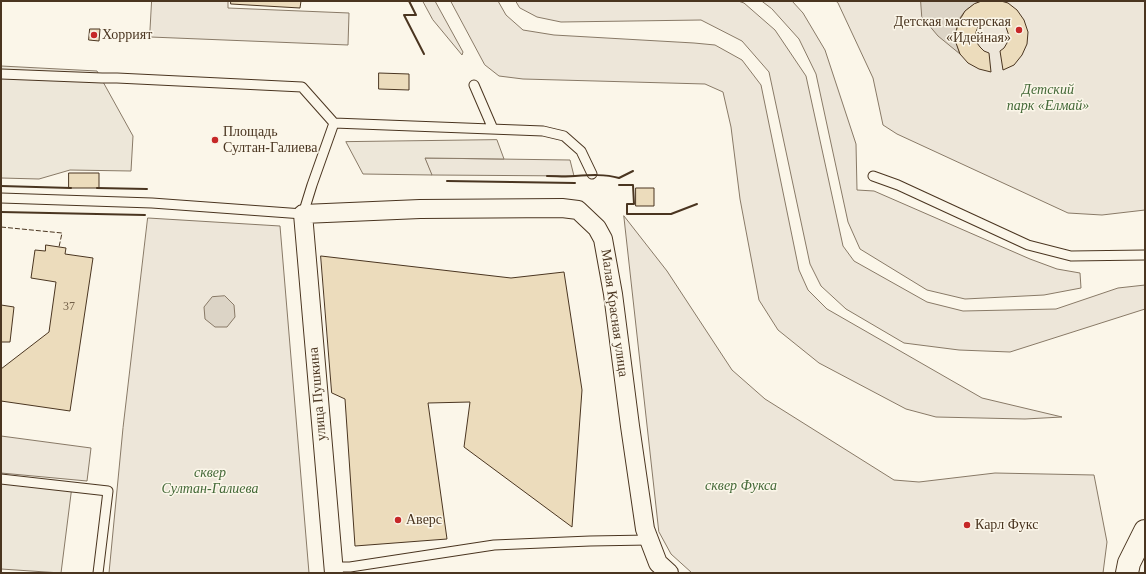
<!DOCTYPE html>
<meta charset="utf-8">
<style>
body{margin:0}
#map{position:relative;width:1146px;height:574px;overflow:hidden;background:#fbf6e9;font-family:Georgia,serif}
canvas{display:block}
.frame{position:absolute;inset:0;border:2px solid #4a3520;pointer-events:none}
</style>
<div id="map">
<canvas width="1146" height="574"></canvas>
<div class="frame"></div>
</div>
<script>
const c = document.querySelector('canvas').getContext('2d');
c.lineJoin = 'round';
function fill(path, color) { c.fillStyle = color; c.fill(path, 'evenodd'); }
function trace(path, color, width, dash) { c.strokeStyle = color; c.lineWidth = width; c.lineCap = dash ? 'butt' : 'round'; c.setLineDash(dash || []); c.stroke(path); }
function label(font, color, halo, rows, align = 'center') {
  c.font = font + ' Georgia,serif'; c.lineWidth = 3; c.setLineDash([]); c.textBaseline = 'middle'; c.strokeStyle = halo; c.fillStyle = color; for (const [text, x, y, turn = 0] of rows) {
    c.save(); c.translate(x, y); c.rotate((+turn || 0) * Math.PI / 180); c.textAlign = isNaN(turn) ? turn : align; if (halo) c.strokeText(text, 0, 0); c.fillText(text, 0, 0); c.restore();
  }
}
const green = new Path2D(`
 M152,1H228V8L349,13L348,45L150,37Z
 M423,1H435L463,52L462,55L433,20Z
 M451,1H498L506,15L523,30L554,35L694,43L715,45L742,60L761,85L799,270L808,290L827,309L982,398L1062,417L1025,419L936,417L906,409L819,363L778,330L759,300L740,199L731,127L723,92L705,84L523,79L499,76L485,65Z
 M516,1H738L744,3L775,30L806,76L843,246L854,261L927,302L963,311L1056,309L1118,288L1145,285V309L1010,352L959,350L904,343L846,309L821,286L810,264L769,72L742,41L701,20L561,22L537,17L520,8Z
 M762,1H792L803,13L825,50L856,144L857,190L874,191L1030,259L1057,269L1080,273L1081,288L1044,295L965,299L927,290L860,249L848,222L816,74L799,39L772,9Z
 M836,1H1145V210L1102,215L1068,213L897,134L883,125L873,78L838,3Z
 M425,158L570,160L574,176L432,175Z
 M624,216L667,271L732,370L765,399L894,480L919,482L995,473L1094,475L1107,542L1103,573H692L671,554L659,532Z
 M148,218L280,226L309,573H109L123,428Z
 M1,436L91,448L87,481L1,473Z`);
fill(green, '#ede6d9');
trace(green, '#887966', 1);
const parking = new Path2D(`
 M1,66L97,71L133,136L131,171L70,170L39,179L1,178Z
 M497,140L504,159L425,158L432,175L363,174L346,142Z
 M1,479L72,486L61,573L1,569Z`);
fill(parking, '#ede7d9');
trace(parking, '#887966', 1);
const water = new Path2D(`
 M921,1H982C957,10 951,30 960,54L938,36L922,17Z
 M225,296L234,305L235,317L227,327H215L205,319L204,307L212,297Z`);
fill(water, '#dcd4c6');
trace(water, '#887966', 1);
const building = new Path2D(`
 M231,1H301L300,8L231,4Z
 M982,1H1001L1008,3L1017,10L1024,20L1028,32L1027,44L1022,55L1014,65L1003,70L1000,51L1004,48L1007,43L1009,38L1008,33L1006,27L1003,23L998,20L992,19L987,20L982,23L978,27L976,32V37L977,43L980,47L984,51L989,53L991,72L979,69L968,63L960,54L956,43V32L959,21L965,11L974,4Z
 M90,29H100L99,41L89,40Z
 M379,73L409,74V90L379,89Z
 M69,173H99V188H69Z
 M636,188H654V206H636Z
 M46,245L66,248L65,254L93,258L70,411L1,401V369L49,332L56,282L31,278L35,250L45,251Z
 M321,256L511,278L564,272L582,390L572,527L464,447L470,402L428,403L447,539L355,546L345,399L332,393Z
 M1,305L14,307L10,342H1Z`);
fill(building, '#ecdcbc');
trace(building, '#4a3520', 1);
const service = new Path2D(`
 M1,74L102,78H117L302,87L334,123L312,185L303,214L152,203L1,198
 M474,85L493,129
 M334,123L543,131L564,136L581,151L592,174
 M873,176L898,185L1028,245L1071,256L1145,255
 M1,479L108,491L98,573
 M333,567H350L494,545L590,541L649,540`);
const minor = new Path2D(`
 M334,573L303,214L420,209L562,208L578,210L597,228L603,239L613,294L630,426L645,529L658,563L669,573`);
const tertiary = new Path2D(`
 M1127,573L1129,563L1145,531`);
trace(service, '#4a3520', 11);
trace(minor, '#4a3520', 20);
trace(tertiary, '#4a3520', 24);
trace(service, '#fbf6e9', 9);
trace(minor, '#fbf6e9', 18);
trace(tertiary, '#fbf6e9', 22);
trace(new Path2D(`
 M1,227L62,233L59,247`), '#4a3520', 1, [5, 2]);
trace(new Path2D(`
 M409,1L416,15H404L424,54
 M547,176C557,176 566,177 575,176C590,175 605,174 619,178L633,171
 M447,181L575,183
 M619,185H633L634,204H627V214H671L697,204
 M1,186L71,188
 M97,188L147,189
 M1,212L145,215`), '#4a3520', 2);
for (const [x, y, r, color] of [
 [1019,30,4,"#c62828"],
 [94,35,4,"#c62828"],
 [215,140,4,"#c62828"],
 [398,520,4,"#c62828"],
 [967,525,4,"#c62828"]
]) { const dot = new Path2D(); dot.arc(x, y, r, 0, 2 * Math.PI); c.fillStyle = color; c.fill(dot); trace(dot, '#fbf6e9', 1.5); }
label('12px', '#725f47', null, [
 ["37",69,307]
]);
label('14px', '#4a3520', '#fbf6e9', [
 ["Детская мастерская",1011,22,"right"],
 ["«Идейная»",1011,38,"right"],
 ["Хоррият",102,35],
 ["Площадь",223,132],
 ["Султан-Галиева",223,148],
 ["Аверс",406,520],
 ["Карл Фукс",975,525]
], 'left');
label('italic 14px', '#436837', '#fbf6e9', [
 ["Детский",1048,90],
 ["парк «Елмай»",1048,106],
 ["сквер",210,473],
 ["Султан-Галиева",210,489],
 ["cквер Фукса",741,486]
]);
label('14px', '#4a3520', '#fbf6e9', [
 ["Малая Красная улица",614,313,82],
 ["улица Пушкина",318,394,-95]
]);
</script>
